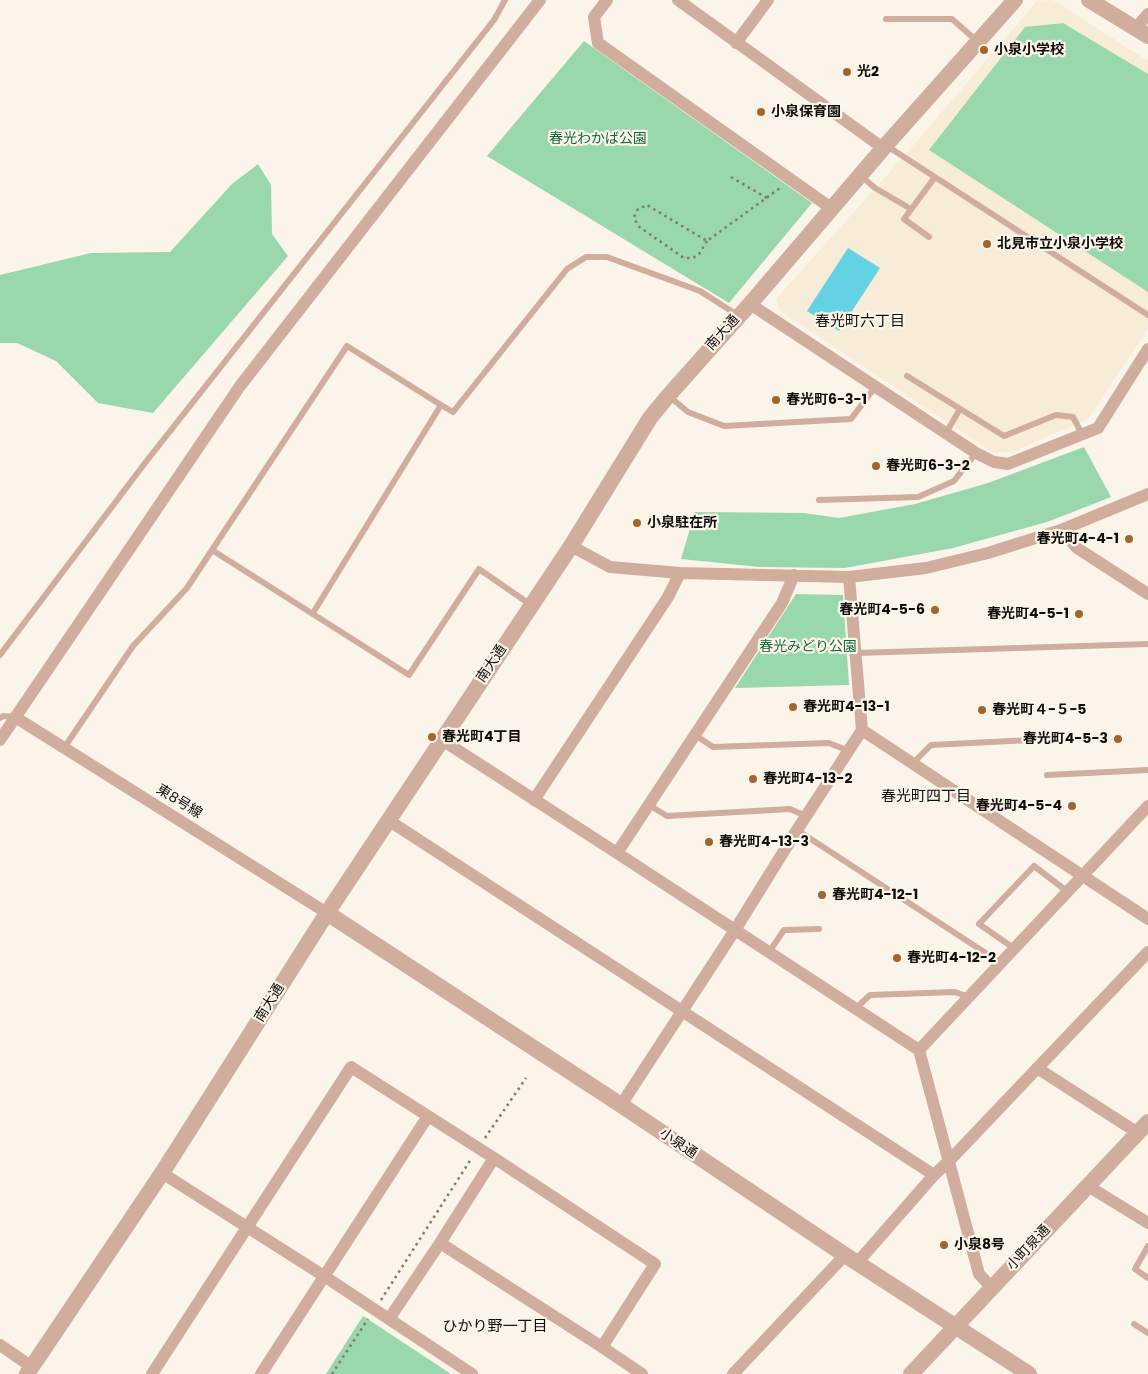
<!DOCTYPE html>
<meta charset="utf-8">
<style>
body{margin:0}
canvas{display:block;background:#fbf4e8}
</style>
<canvas width="1148" height="1374"></canvas>
<script>
const c = document.querySelector('canvas').getContext('2d');
c.lineJoin = 'round';
function fill(path, color) { c.fillStyle = color; c.fill(path, 'evenodd'); }
function trace(path, color, width, dash) { c.strokeStyle = color; c.lineWidth = width; c.lineCap = dash ? 'butt' : 'round'; c.setLineDash(dash || []); c.stroke(path); }
function label(font, color, halo, rows, align = 'center') {
  c.font = font + ' Poppins,"Noto Sans JP",sans-serif'; c.lineWidth = 4.5; c.setLineDash([]); c.textBaseline = 'middle'; c.strokeStyle = halo; c.fillStyle = color; for (const [text, x, y, turn = 0] of rows) {
    c.save(); c.translate(x, y); c.rotate((+turn || 0) * Math.PI / 180); c.textAlign = isNaN(turn) ? turn : align; if (halo) c.strokeText(text, 0, 0); c.fillText(text, 0, 0); c.restore();
  }
}
fill(new Path2D(`
 M1053,0L1148,61V329L1088,419L1012,452H992L779,310L776,299L904,156L1037,1Z`), '#f6ecd8');
fill(new Path2D(`
 M1063,23L1148,74V292L929,150L1025,27Z
 M584,41L812,203L729,303L487,156Z
 M258,164L271,185L272,234L288,256L153,413L98,403L56,361L17,343H0V275L91,253L170,252L232,184Z
 M1084,447L1111,497L1047,522L953,548L845,568L760,567L681,559L695,512L804,513L839,518L915,504L988,483Z
 M796,594L843,595L849,685L735,688Z
 M363,1316L451,1374H326Z`), '#98d8ac');
fill(new Path2D(`
 M848,248L880,268L839,331L807,311Z`), '#63d3e4');
trace(new Path2D(`
 M731,177L767,198
 M707,241L699,254L693,258H684L638,226L634,217L638,209L647,205L707,241L780,188
 M485,1138L526,1078
 M381,1300L471,1159
 M332,1374L368,1319`), '#7f7a72', 2.5, [2.5, 4]);
trace(new Path2D(`
 M886,19H952L977,41
 M887,146L1148,315
 M861,176L875,188L911,209
 M929,237L904,219L935,177
 M907,376L1004,436L1056,415L1073,417L1082,434
 M670,397L688,412L724,426L851,419L876,386
 M441,405L347,346L212,550L409,675L479,569L531,605
 M946,433L960,409
 M819,500L918,497L954,481L976,453
 M313,613L441,405L453,412L567,269L586,257H607L700,291L739,316
 M856,653L1148,644
 M0,655L145,463L494,20L505,0
 M0,718L3,716L15,717
 M695,735L713,747L829,743L849,751
 M64,748L133,646L187,588L212,550
 M913,763L931,745L1050,739
 M1047,775L1148,770
 M649,805L667,816L790,809L806,816
 M797,830L1001,963
 M1015,949L979,924L1034,866L1068,892
 M769,952L784,930L819,929
 M855,1009L870,995L955,992L969,997
 M1148,1246L1135,1269L1148,1278
 M1134,1324L1148,1333`), '#d1ad9e', 6);
trace(new Path2D(`
 M607,0L594,17L598,43L831,208
 M678,0L883,148
 M1136,28L1148,14
 M736,43L768,0
 M750,304L976,453L994,462L1008,464L1098,428L1148,349
 M1061,530L1077,548L1148,594
 M571,546L610,567L680,573L849,577L926,568L988,553L1061,530L1148,494
 M15,717L327,913
 M862,730L1148,919
 M0,740L240,386L540,0
 M442,740L617,853L919,1050L979,1274L992,1288
 M534,800L668,597L680,573
 M388,820L934,1175L948,1162L1148,952
 M617,853L782,603L794,575
 M919,1050L1148,806
 M1037,1068L1138,1133
 M621,1105L735,930L797,830L862,730L849,577
 M162,1173L324,1276L472,1374
 M1088,1186L1148,1223
 M440,1243L602,1347L642,1374
 M857,1263L934,1175
 M389,1319L440,1243L494,1158
 M0,1345L32,1367
 M152,1374L351,1067L494,1158L655,1264L602,1347
 M261,1374L428,1116
 M733,1374L845,1255`), '#d1ad9e', 12);
trace(new Path2D(`
 M1089,0L1148,36
 M327,913L621,1105L845,1255L1029,1374
 M27,1374L162,1173L327,913L571,546L650,418L668,396L750,304L886,145L1015,0
 M911,1374L1148,1122`), '#d1ad9e', 16);
for (const [x, y, r, color] of [
 [984,50,5,"#a4642d"],
 [847,72,5,"#a4642d"],
 [761,112,5,"#a4642d"],
 [987,244,5,"#a4642d"],
 [776,400,5,"#a4642d"],
 [876,466,5,"#a4642d"],
 [637,523,5,"#a4642d"],
 [1129,539,5,"#a4642d"],
 [935,610,5,"#a4642d"],
 [1079,614,5,"#a4642d"],
 [793,707,5,"#a4642d"],
 [982,710,5,"#a4642d"],
 [432,737,5,"#a4642d"],
 [1118,739,5,"#a4642d"],
 [753,779,5,"#a4642d"],
 [1072,806,5,"#a4642d"],
 [709,842,5,"#a4642d"],
 [822,895,5,"#a4642d"],
 [897,958,5,"#a4642d"],
 [944,1245,5,"#a4642d"]
]) { const dot = new Path2D(); dot.arc(x, y, r, 0, 2 * Math.PI); c.fillStyle = color; c.fill(dot); trace(dot, '#fbf4e8', 2); }
label('bold 14px', '#110e0a', '#fbf4e8', [
 ["小泉小学校",994,50],
 ["光2",857,72],
 ["小泉保育園",771,112],
 ["北見市立小泉小学校",997,244],
 ["春光町6-3-1",786,400],
 ["春光町6-3-2",886,466],
 ["小泉駐在所",647,523],
 ["春光町4-4-1",1119,539,"right"],
 ["春光町4-5-6",925,610,"right"],
 ["春光町4-5-1",1069,614,"right"],
 ["春光町4-13-1",803,707],
 ["春光町４−５−5",992,710],
 ["春光町4丁目",442,737],
 ["春光町4-5-3",1108,739,"right"],
 ["春光町4-13-2",763,779],
 ["春光町4-5-4",1062,806,"right"],
 ["春光町4-13-3",719,842],
 ["春光町4-12-1",832,895],
 ["春光町4-12-2",907,958],
 ["小泉8号",954,1245]
], 'left');
label('14px', '#11683a', '#fbf4e8', [
 ["春光わかば公園",598,139],
 ["春光みどり公園",808,647]
]);
label('14px', '#110e0a', '#fbf4e8', [
 ["南大通",723,333,-48],
 ["南大通",492,664,-56],
 ["東8号線",179,802,32],
 ["南大通",270,1003,-58],
 ["小泉通",678,1144,34],
 ["小町泉通",1029,1248,-47]
]);
label('15px', '#110e0a', '#fbf4e8', [
 ["春光町六丁目",860,322],
 ["春光町四丁目",926,797],
 ["ひかり野一丁目",495,1327]
]);
</script>
